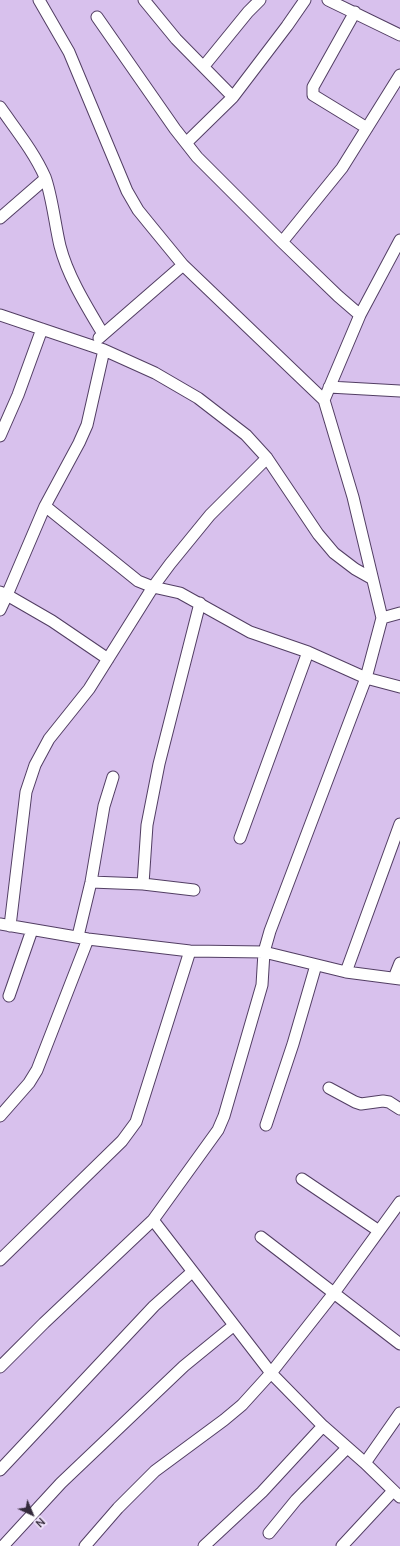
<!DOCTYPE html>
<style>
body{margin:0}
#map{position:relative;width:400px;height:1546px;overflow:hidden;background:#d8c1ed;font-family:Manrope,sans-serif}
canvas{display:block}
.north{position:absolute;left:12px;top:1494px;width:40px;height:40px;-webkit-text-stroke:3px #f3e7fe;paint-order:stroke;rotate:136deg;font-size:11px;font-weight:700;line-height:16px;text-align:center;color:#342a3b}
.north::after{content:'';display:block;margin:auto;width:14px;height:18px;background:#342a3b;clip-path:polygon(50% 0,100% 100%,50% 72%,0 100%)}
</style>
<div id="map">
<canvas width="400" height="1546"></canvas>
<div class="north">N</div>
</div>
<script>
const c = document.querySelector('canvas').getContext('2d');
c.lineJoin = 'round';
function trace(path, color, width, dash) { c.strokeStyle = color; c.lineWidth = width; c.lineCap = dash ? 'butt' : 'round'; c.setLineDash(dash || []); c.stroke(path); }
const street = new Path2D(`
 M144,0L176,39L233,97
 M328,0L400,35
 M355,12L313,87V95L367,128
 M97,17L175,129L197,157L282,242L338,296L360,315
 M204,66L248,12L260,0
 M0,107C16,130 34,152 45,177C52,196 55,225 60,246C68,277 87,307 103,334
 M186,143L233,97L287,26L305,0
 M0,218L45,179
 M282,242L342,168L400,75
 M0,315L104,350L155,373L198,398L246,435L267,458L318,534L334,553L355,569L371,578
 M99,338L183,265
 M104,350L87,425L79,443L45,506L7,595L52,621L108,659
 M329,387L400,391
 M324,400L360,315L400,240
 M0,436L18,395L42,329
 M45,506L138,581L153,587L180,593L250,632L308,652L366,678L400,687
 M0,592L7,595L0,610
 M382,618L400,613
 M240,838L308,652
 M91,882L143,884
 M194,890L143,884L147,825L159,764L200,603
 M0,924L88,939L190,951L264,952L346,972L400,979
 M10,926L26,792L35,765L49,739L89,689L153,587L170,564L210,515L267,458
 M78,936L91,882L104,806L113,777
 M346,972L400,824
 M394,978L400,963
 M9,996L32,930
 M329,1088L355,1102L361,1104L383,1101L389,1102L400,1109
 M0,1116L29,1083L37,1070L88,939
 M266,1125L293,1044L316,965
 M302,1179L379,1231
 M153,1220L271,1373L323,1426L365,1463L400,1497
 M261,1237L400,1344
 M0,1260L122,1141L136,1122L190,951
 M0,1367L44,1323L153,1220L218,1130L224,1116L262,985L264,952L270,931L366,678L382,618L353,497L324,400L183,265L151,226L138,210L127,191L69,52L39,0
 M365,1463L400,1413
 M0,1470L154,1306L192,1272
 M269,1533L296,1500L347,1448
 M3,1546L61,1483L184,1366L233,1326
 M85,1546L118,1508L155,1471L224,1420L242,1405L271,1373L334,1293L400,1202
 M204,1546L262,1492L323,1426
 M342,1546L393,1491`);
trace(street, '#523e63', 13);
trace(street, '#fff', 11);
</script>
